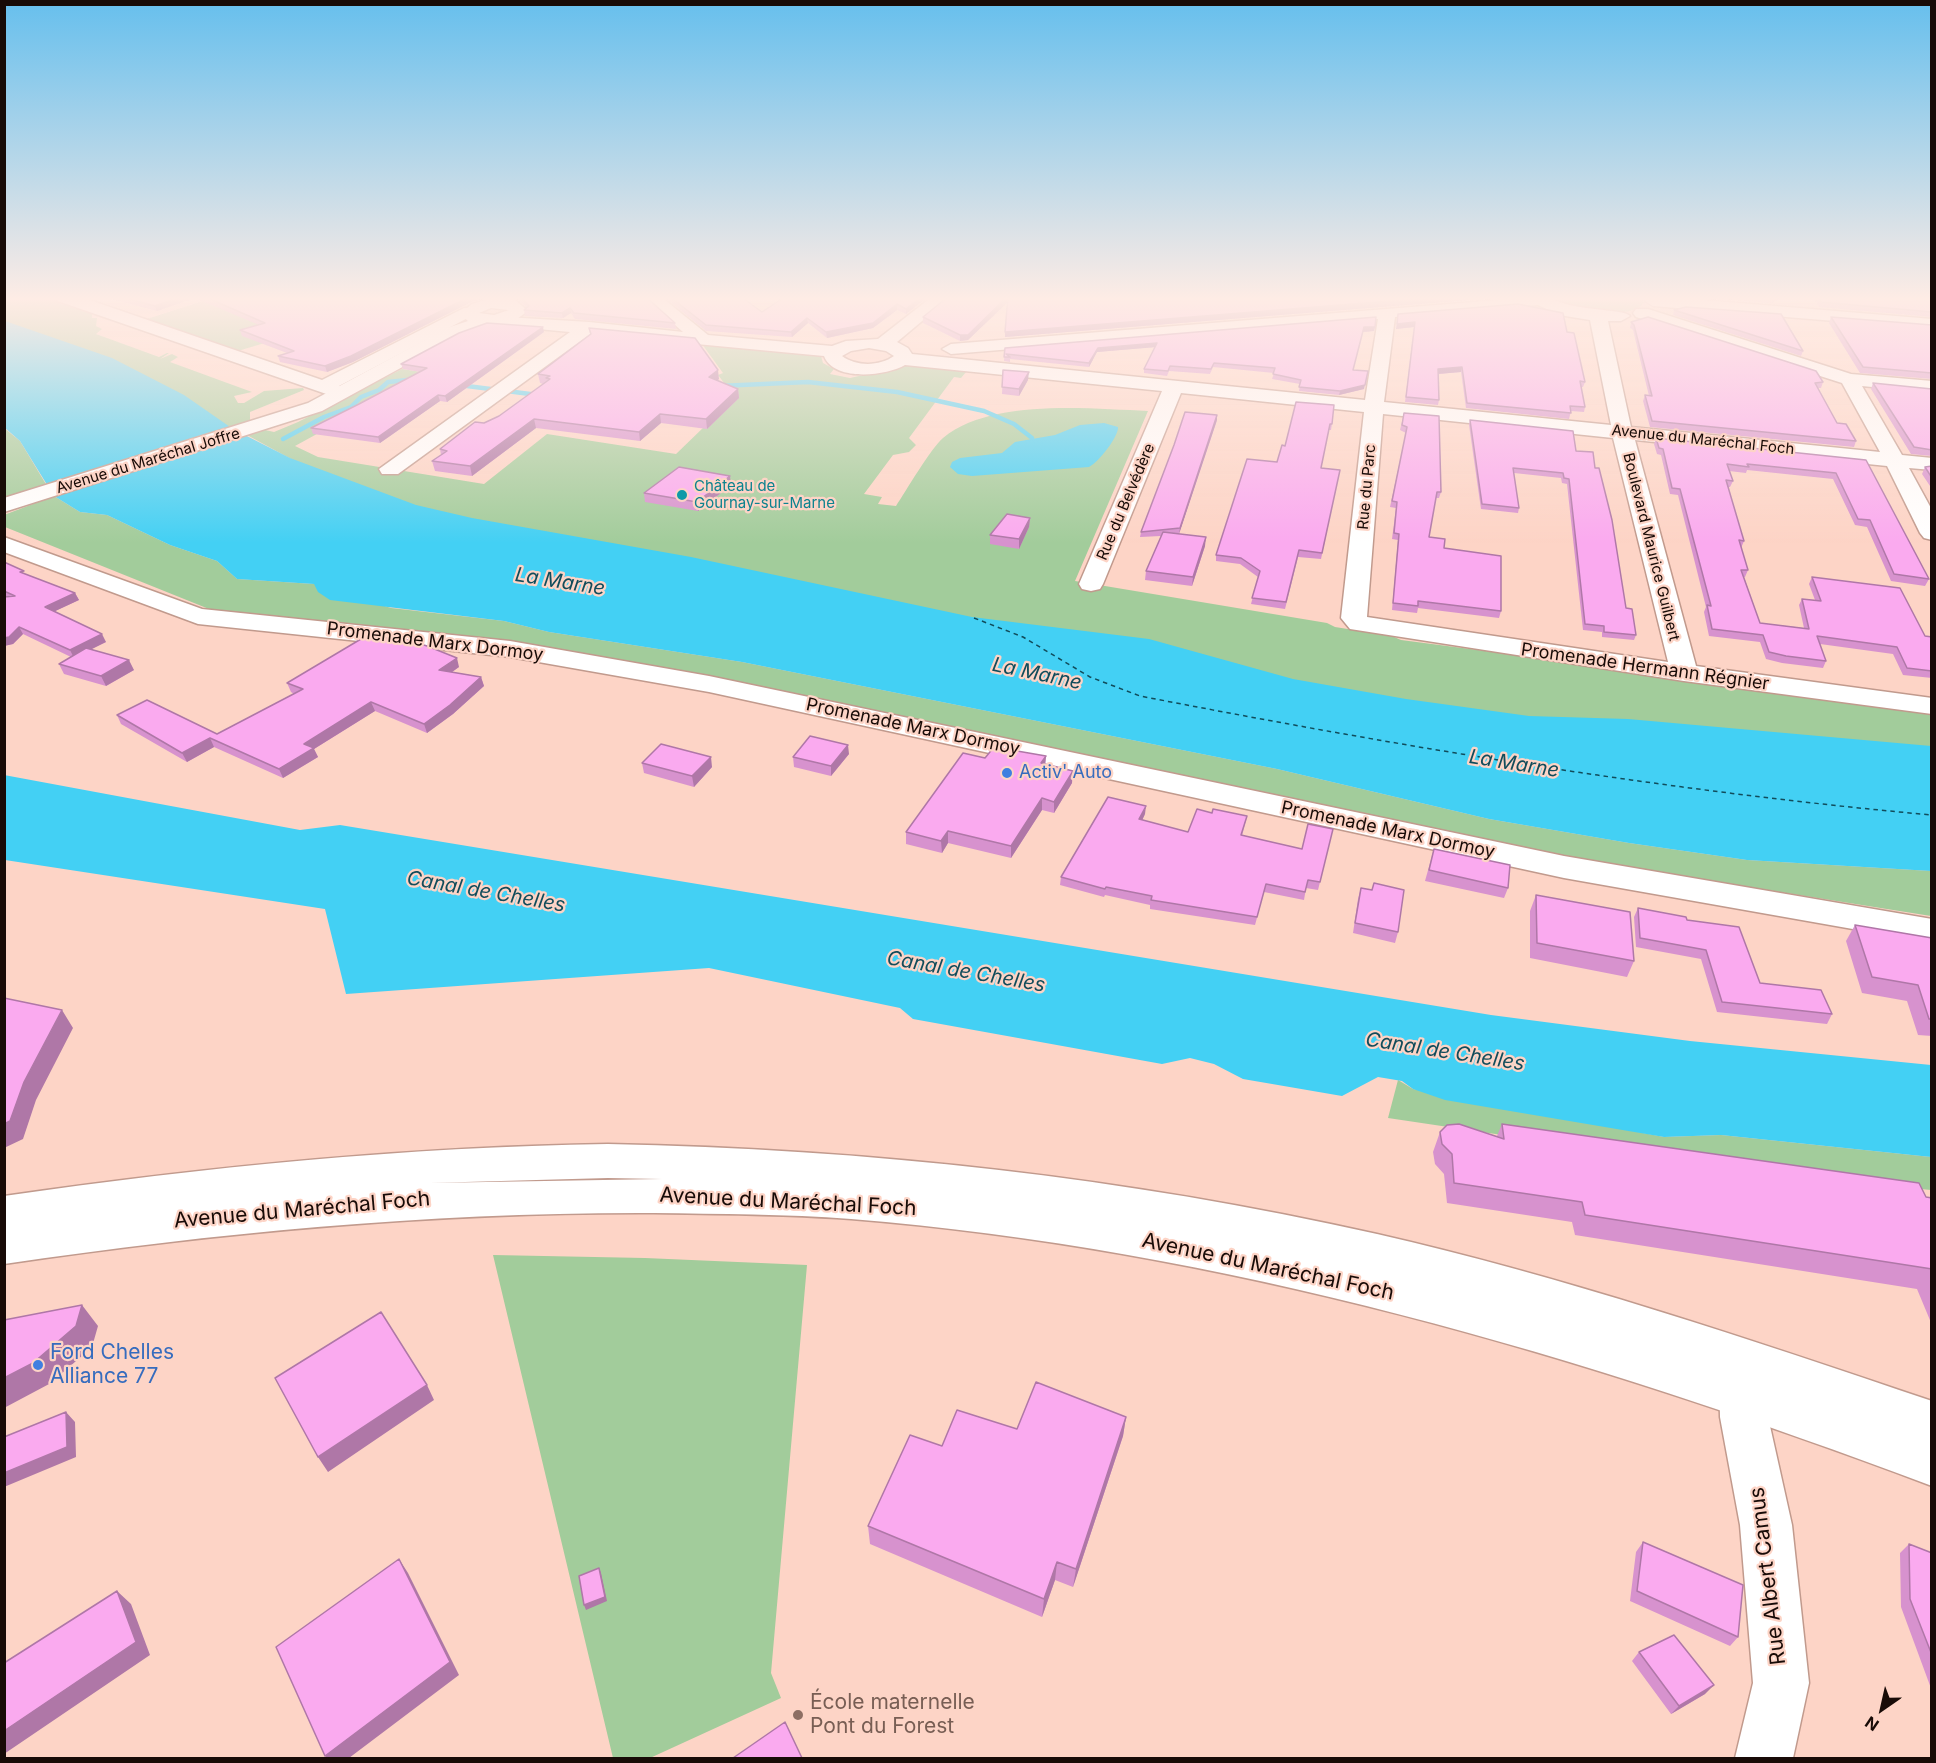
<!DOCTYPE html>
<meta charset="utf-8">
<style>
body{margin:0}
#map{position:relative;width:1936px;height:1763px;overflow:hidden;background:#fdd4c6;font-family:Inter,sans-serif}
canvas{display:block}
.frame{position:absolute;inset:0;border:6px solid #180b07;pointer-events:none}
.north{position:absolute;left:1852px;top:1679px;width:60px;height:60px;-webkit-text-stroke:4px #fdd4c6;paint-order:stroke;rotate:214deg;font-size:16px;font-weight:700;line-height:24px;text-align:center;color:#180b07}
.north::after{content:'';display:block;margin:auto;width:21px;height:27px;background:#180b07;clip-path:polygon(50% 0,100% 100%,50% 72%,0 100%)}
</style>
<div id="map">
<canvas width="1936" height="1763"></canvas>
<div class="frame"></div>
<div class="north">N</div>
</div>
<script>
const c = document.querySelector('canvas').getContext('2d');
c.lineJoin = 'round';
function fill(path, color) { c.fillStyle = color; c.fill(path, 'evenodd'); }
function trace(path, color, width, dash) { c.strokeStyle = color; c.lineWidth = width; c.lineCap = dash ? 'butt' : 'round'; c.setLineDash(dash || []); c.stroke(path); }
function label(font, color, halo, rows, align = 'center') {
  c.font = font + ' Inter,sans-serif'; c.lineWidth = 4.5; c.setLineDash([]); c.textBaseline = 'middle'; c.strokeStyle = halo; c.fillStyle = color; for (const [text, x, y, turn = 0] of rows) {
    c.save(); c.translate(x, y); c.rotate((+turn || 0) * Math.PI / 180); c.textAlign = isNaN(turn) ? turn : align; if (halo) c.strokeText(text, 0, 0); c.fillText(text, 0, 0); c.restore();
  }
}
fill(new Path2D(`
 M5,296H54L100,311L92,314V318H97L96,326L102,329L96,334L159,357L167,353H169L160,359L172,354L178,357L170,362L252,392L234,396L238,403H244L264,391L303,388L304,390L250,412V422L233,429L5,330Z
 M218,296H344L324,325L238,351L147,319Z
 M1544,296H1641L1644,302C1633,323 1560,309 1544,296Z
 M702,344L821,356L823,363L834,369L830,374L850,378L908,365L966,372L961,378L954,377L909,438L916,445L909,452L893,455L864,494L882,497L878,504L896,506C906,491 931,448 943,438C992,398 1089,409 1148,411L1075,581L1327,623L1335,627L1392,636L1401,640L1931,709V771L1446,716L394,515L247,435L265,430L274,432L298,422L402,369L428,373L295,446L318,457L484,484L547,434L676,454L735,397L718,375L723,373Z
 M4,428L20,441L47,486L5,497Z
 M54,496L80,512L107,515L170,545L217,561L237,579L314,584L391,608L504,621L549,632L742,662L1277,769L1489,819L1629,843L1747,860L1931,871V916L1547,855L951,727L679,672L500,641L209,609L5,527L4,515Z
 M1398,1080L1413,1089L1664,1137L1721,1135L1931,1157V1190L1764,1174L1388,1118Z
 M493,1255L645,1258L807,1265L771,1673L781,1698L650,1758H613Z`), '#a2cc9b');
fill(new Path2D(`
 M5,321L112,358L184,395L233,429L290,458L416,505L472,518L691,557L972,617L1149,639L1293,679L1406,699L1529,716L1628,719L1931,746V871L1747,860L1629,843L1489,819L1277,769L742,662L549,632L504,621L330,600L318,592L314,584L237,579L217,561L170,545L107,515L80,512L54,496L20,441L5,428Z
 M1104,423L1118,427C1119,436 1099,462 1089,467L972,476L958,474L950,467L952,462L960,458L1002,453L1015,442L1055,435L1080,425Z
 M4,775L300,830L340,825L1491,1015L1690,1041L1931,1065V1157L1721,1135L1664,1137L1445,1100L1413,1089L1402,1081L1378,1077L1342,1096L1243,1079L1214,1064L1190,1058L1162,1064L913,1019L900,1008L709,968L346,994L325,909L5,860Z`), '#43d0f4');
trace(new Path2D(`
 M459,385L538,395
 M719,386L808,382L897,392L984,411L1014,424L1032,438
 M283,439L324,417L351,407L361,397L379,390L388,382L417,379`), '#43d0f4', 4.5);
trace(new Path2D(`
 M974,618L1023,637L1090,677L1140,696C1403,747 1665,791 1932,815`), '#114c5b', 1.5, [4.5, 4]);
const minor = new Path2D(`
 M53,296H78L322,380L464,308H476L479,312L339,386L345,391L335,397L55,300Z
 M642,296H660L708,335L832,346L846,341L878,339L933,296H952L897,342L908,348L912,354L1365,400L1378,319L951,354L942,349L951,344L1548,296C1569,312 1624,308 1630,316L1621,321H1608L1631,427L1880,452L1842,383L1636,317L1633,313L1636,309H1648L1851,374L1932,381V393L1862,386L1902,455L1932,458V470L1909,468L1932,510V540L1924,538L1920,533L1887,466L1635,440L1696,666L1932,698V714L1684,681L1350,629L1341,618L1364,412L1181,393L1103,584L1100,589L1091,591L1082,589L1079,584L1162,391L905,365C886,376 834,382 824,356L590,334L398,474H382L379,469L570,332L495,325L486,320L489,316L589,322L683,332ZM1538,305L1559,315L1590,320L1611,425L1384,402L1395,317ZM869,348L886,351L894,356C880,366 857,367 842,356L851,351ZM1383,414L1613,438L1668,662L1367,617Z
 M1655,296L1932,319V329L1653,306L1645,301L1647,297Z
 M4,537L202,609L510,641L709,676L1564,856L1932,919V943L1564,878L709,692L510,657L198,624L4,552Z
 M1742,1352L1759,1359L1765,1374L1768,1417L1792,1525L1809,1683L1793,1758H1735L1753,1683L1740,1525L1720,1417L1719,1374L1725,1359Z`);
const major = new Path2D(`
 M498,296H518L515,300L528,311L514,321L488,326L459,336L322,411L4,512V498L308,403L447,328L468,321L460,314L472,304ZM491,308L508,310H509L494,315L479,313Z
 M608,1144C867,1149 1124,1177 1377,1234C1565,1277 1749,1339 1932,1401V1486C1584,1355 1223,1249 851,1219C786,1214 720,1214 654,1213C436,1212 220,1232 4,1264V1196C205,1167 405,1147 608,1144ZM608,1178L662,1179L429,1183Z`);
trace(minor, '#c19a8d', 3);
trace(major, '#c19a8d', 3);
fill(minor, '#fff');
fill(major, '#fff');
fill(new Path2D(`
 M110,296H490L471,302L353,362L327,372L280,362L278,356L287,353L242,336L240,330L259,325L195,298L157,311L111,299Z
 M517,296H645L675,323L676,329L575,319L571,313L563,318L525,316L524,310L527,308L518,300Z
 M663,296H740L762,312L786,296H929L906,314L897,310L873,328L827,338L808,323L792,337L706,331Z
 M949,296L1468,300L1005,337L1007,302L968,340L960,341L923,323V317Z
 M1724,296H1784L1772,303L1723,299Z
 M1812,296H1932V317L1819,307Z
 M1674,310L1803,351L1801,356L1673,315Z
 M1398,314L1567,332L1585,382L1583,387H1581L1585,407L1584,412L1571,411L1569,419L1466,408L1461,372L1439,374V400L1438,405L1405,402L1414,327L1396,329Z
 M1831,317L1932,325V379L1860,373L1829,323Z
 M1631,322L1823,382L1821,388H1818L1837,423L1856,441L1854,447L1650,427L1643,401L1645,395L1649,396L1633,330L1630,328Z
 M1375,327L1374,331L1363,332L1353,370L1364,389L1339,395L1299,391L1300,384L1272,379L1274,373L1213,367L1210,374L1169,371L1167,376L1144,373V369L1155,347L1097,352L1089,367L1010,359V362L1004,361L1005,348Z
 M589,328L719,379L717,381L738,389L739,398L707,429L661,423L640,441L536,428L472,476L435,471L432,461L441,455L440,449L499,416L543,384L540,383L538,374L590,334Z
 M544,332L447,402L440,401L380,443L313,434L311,428L359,404L420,372L403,369L401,364Z
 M1003,370L1028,380L1019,396L1002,394Z
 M1873,383L1932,389V456L1911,454L1871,389Z
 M1296,402L1332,424L1331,430H1329L1321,468L1340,470L1321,559L1298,557L1285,609L1251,604L1258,577L1240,564L1216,561V555L1277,462L1285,446Z
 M1404,413L1441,492L1439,498H1436L1429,537L1444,548L1501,611L1499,618L1418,608L1417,613L1392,610L1398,540L1392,539L1396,508L1390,507L1406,433L1400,430Z
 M1217,420L1179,534L1205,546L1192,586L1145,580L1146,571L1161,536L1140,537L1141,532Z
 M1470,420L1576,451L1595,468L1626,608L1636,635L1634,640L1602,637V632L1583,630L1567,484L1562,483L1561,478L1514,473L1519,508L1518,513L1481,509L1469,425Z
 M1656,438L1866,460L1929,579L1925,586L1891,581L1867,527L1855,525L1833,479L1747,470L1746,473L1729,471L1733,481L1730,487H1728L1744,541L1741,548L1748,570L1745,577H1744L1760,623L1804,628L1799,605L1802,599L1815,600L1809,584L1812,577L1925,636L1932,637V678L1903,675L1893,654L1820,644L1826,661L1823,668L1782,663L1766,659L1760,642L1709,636L1704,612L1706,607L1678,495L1670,494L1661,455L1657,454L1654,444Z
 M1932,466V489L1922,474L1925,467Z
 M731,485L698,511L645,502L644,493Z
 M1030,518L1029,527L1019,549L990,544V535Z
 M4,562L26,575L75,593L79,600L55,611L106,642L91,649L134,670L106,686L64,674L59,664L71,657L23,634L13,644L4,646Z
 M459,667L452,672L481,677L484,686L453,714L427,733L375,711L314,749L318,757L283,778L214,747L187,762L121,724L117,715L217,734L294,694L291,692L287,683Z
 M849,754L831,776L794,767L793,757Z
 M1046,756L1045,764L1072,783L1054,813L1042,810L1011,858L948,843L942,853L906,844V832L985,758Z
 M642,763L712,767L694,787L644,773Z
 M1212,813L1247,816L1242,836L1302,849L1333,829L1318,890L1306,888L1304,900L1264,892L1255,925L1150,909V905L1105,895L1104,897L1060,885L1061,877L1145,814L1142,820L1188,832Z
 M1434,849L1508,888L1504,898L1425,881Z
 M1361,888L1398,932L1395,943L1353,933L1358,899Z
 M1536,895L1634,961L1627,977L1530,958V911Z
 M1638,908L1687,920L1760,983L1832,1014L1827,1024L1717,1012L1701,959L1636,947L1634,917Z
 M1855,925L1932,938V1036L1918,1035L1907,1001L1862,993L1846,941Z
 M1502,1124L1932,1198V1325L1917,1289L1575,1235L1572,1222L1447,1203L1444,1174L1435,1164L1433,1152L1440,1132L1497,1136Z
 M1126,1417L1123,1436L1073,1587L1055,1580L1042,1617L870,1544L868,1526L942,1446L1017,1429Z
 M1643,1542L1738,1637L1730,1646L1630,1601L1636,1552Z
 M1909,1544L1932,1553V1691L1901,1607L1900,1553Z
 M1639,1652L1705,1694L1671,1714L1632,1661Z`), '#d792ce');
fill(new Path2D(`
 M182,296H195V298L157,311L155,306Z
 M470,296H490L471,302L353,362L327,372L325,366Z
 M922,296H929L906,314V309Z
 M1008,296V302L968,340L960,341V335Z
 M1451,296H1469L1468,300L1005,337V332Z
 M1777,296H1784L1772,303L1774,298Z
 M897,304V310L873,328L827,338L826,332Z
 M570,308L571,313L563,318L562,313Z
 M807,318L808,323L792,337L791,332Z
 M1415,322L1414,327L1396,329L1397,324Z
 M543,327L544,332L447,402L445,396Z
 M1364,327H1375L1374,331L1363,332Z
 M1157,343V347L1097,352L1089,367V363L1098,348Z
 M1462,367L1461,372L1437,374L1438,369Z
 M718,370L719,379L710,386L709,377Z
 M1029,372L1028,380L1019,396V389Z
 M1365,385L1364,389L1339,395L1340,391Z
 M738,389L739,398L707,429L706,419Z
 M438,395L440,401L380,443L378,437Z
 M660,414L661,423L640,441L639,432Z
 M1217,415V420L1179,534L1180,528Z
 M534,419L536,428L472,476L470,466Z
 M730,476L731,485L698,511L697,502Z
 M1030,518L1029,527L1019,549V539Z
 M1206,537L1205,546L1192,586L1193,577Z
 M75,593L79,600L49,614L45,607Z
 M19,627L23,634L13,644L4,646V638Z
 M102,634L106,642L74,658L70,650Z
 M457,658L459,667L442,679L439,670Z
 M129,660L134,670L106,686L101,676Z
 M481,677L484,686L453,714L427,733L424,724Z
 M371,702L375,711L314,749L318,757L283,778L279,769L304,744Z
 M210,738L214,747L187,762L182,753Z
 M848,745L849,754L831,776V766Z
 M1046,756L1045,767L1041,763Z
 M711,757L712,767L694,787L692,776Z
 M1073,771L1072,783L1054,813V802Z
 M1042,798V810L1011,858V846Z
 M1146,806L1145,814L1139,827V819Z
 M948,831V843L942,853L941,841Z
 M62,1010L73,1028L36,1100L23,1139L4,1148V1124L24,1082Z
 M82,1305L98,1326L92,1347L51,1383L4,1408V1378Z
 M427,1385L434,1400L328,1472L318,1457Z
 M66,1412L75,1422L76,1457L4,1487V1473Z
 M1126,1417L1123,1436L1073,1587L1076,1569Z
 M399,1559L408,1573L459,1675L349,1758H327L325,1756Z
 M1057,1562L1055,1580L1042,1617L1044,1599Z
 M599,1568L601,1573L607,1601L586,1610L584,1605Z
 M117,1591L131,1604L150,1655L4,1754V1731Z
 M1714,1685L1705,1694L1671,1714L1679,1706Z`), '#af77a7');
const building = new Path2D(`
 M118,296H182L155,306Z
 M203,296H471L351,356L325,366L278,356L294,351L240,330L265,323Z
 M519,296H645L675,323L574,313L570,308L562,313L524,310L529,306Z
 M669,296H740L762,312L786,296H922L906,309L897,304L873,323L826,332L807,318L791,332L706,325Z
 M949,296H1452L1005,332L1008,296L968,335H960L923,317Z
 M1751,296H1777L1774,298Z
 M1817,296H1932V312L1821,302Z
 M1518,304L1563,313L1567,332L1574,333L1585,382L1580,381L1585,407L1570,406L1571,413L1467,403L1462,367L1438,369L1439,400L1406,397L1415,322L1397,324L1398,314Z
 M1686,307L1781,314L1803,351L1674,310Z
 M1376,317L1375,327H1364L1353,370L1368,371L1365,385L1340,391L1299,387L1301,380L1273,374L1275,368L1214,363L1211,369L1170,366L1168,371L1144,369L1157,343L1098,348L1089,363L1006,354L1010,357H1004L1005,348Z
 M1648,317L1816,371L1823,382L1815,383L1837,423L1846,424L1856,441L1652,421L1645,395L1652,396L1634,325L1631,322Z
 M1831,317L1932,325V373L1863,367Z
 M487,323L543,327L445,396L438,395L378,437L311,428L359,404L427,368L401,364L459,333Z
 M589,328L695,338L718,370L709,377L738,389L706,419L660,414L639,432L534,419L470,466L432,461L447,451L440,449L475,422L484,423L499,416L550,379L546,378L550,376L538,374L591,334Z
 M1003,370L1029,372L1019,389L1002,387Z
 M1873,383L1932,389V450L1914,447Z
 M1296,402L1334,405L1332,424H1330L1321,468L1340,470L1322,553L1299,550L1286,602L1252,598L1260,571L1241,558L1216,555L1247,459L1277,462L1282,445L1285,446Z
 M1185,412L1217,415L1180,528L1141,532L1174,445Z
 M1404,413L1439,416L1441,492H1437L1429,537L1445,539L1444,548L1501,556V611L1418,601V606L1393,603L1399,534L1394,533L1397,502L1392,501L1407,427L1402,425Z
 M1470,420L1573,431L1576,451L1593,452L1595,468H1599L1612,520L1626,608L1632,609L1636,635L1604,632V626L1585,624L1569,479L1564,478L1563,473L1513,468L1519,508L1482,504Z
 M1656,438L1866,460L1929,579L1894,574L1870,520L1858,519L1836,473L1747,464L1749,467L1727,464L1733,481L1726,480L1744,541L1739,540L1748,570H1741L1760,623L1809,629L1802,599L1821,601L1812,577L1900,588L1925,636L1932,637V671L1907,668L1897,647L1817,636L1826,661L1786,656L1769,652L1763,635L1712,629L1707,605L1711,606L1680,489L1672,488L1663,449L1659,448Z
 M1932,466V478L1925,467Z
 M679,467L730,476L697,502L644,493Z
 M1007,514L1030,518L1019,539L990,535Z
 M1163,532L1206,537L1193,577L1146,571Z
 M4,562L24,571L20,572L75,593L45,607L102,634L70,650L19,627L9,637L4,638V597L15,596L4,591Z
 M366,636L408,640L427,646L457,658L439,670L481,677L450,705L424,724L371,702L304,744L314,748L279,769L210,738L182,753L117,715L147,700L217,734L303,689L287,683Z
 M86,648L129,660L101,676L59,664Z
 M810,736L848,745L831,766L793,757Z
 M661,744L711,757L692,776L642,763Z
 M994,747L1046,756L1041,763L1073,771L1054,802L1042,798L1011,846L948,831L941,841L906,832L963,753L985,758Z
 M1108,797L1146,806L1139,819L1188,832L1197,809L1212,813L1213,809L1247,816L1241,835L1302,849L1308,824L1333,829L1320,882L1308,880L1305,892L1266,884L1257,917L1151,900L1152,896L1106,887L1105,889L1061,877Z
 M1434,849L1510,865L1508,888L1429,870Z
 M1374,883L1404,890L1398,932L1355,923L1361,888L1372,890Z
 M1536,895L1630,912L1634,961L1537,943Z
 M1638,908L1686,917L1687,920L1739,927L1760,983L1821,990L1832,1014L1722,1002L1706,950L1640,938Z
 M1855,925L1932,938V1019H1929L1918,985L1872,977Z
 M4,998L62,1010L24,1082L10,1121L4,1124Z
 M1459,1124L1504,1139L1502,1124L1919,1183L1926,1197L1932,1198V1269L1585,1215L1582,1202L1454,1183L1452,1154L1442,1144L1440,1132L1447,1125Z
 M82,1305L76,1326L33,1363L4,1378V1320Z
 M381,1312L427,1385L318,1457L275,1378Z
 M1036,1382L1126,1417L1076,1569L1057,1562L1044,1599L868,1526L910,1435L942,1446L957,1410L1017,1429Z
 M66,1412L67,1447L4,1473V1437Z
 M1643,1542L1743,1585L1738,1637L1637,1591Z
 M1909,1544L1932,1553V1655L1910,1599Z
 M399,1559L450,1662L325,1756L276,1647Z
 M599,1568L605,1597L584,1605L579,1576Z
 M117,1591L136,1642L4,1731V1663Z
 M1674,1635L1714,1685L1679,1706L1639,1652Z
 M785,1722L802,1758H733Z`);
fill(building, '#faaaef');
trace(building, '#af77a7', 1.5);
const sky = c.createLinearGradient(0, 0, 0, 543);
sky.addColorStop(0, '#66bfed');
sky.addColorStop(0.55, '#feece5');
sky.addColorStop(1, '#feece500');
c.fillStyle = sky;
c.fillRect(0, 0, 1936, 543);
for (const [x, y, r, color] of [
 [682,495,6,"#0f9aa8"],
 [1007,773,6,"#3f7fe0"],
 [38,1365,6,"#3f7fe0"],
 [798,1715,6,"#8d6e63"]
]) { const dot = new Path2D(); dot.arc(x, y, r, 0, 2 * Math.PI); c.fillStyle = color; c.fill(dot); trace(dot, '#fdd4c6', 2); }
label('15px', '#180b07', '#fdd4c6', [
 ["Avenue du Maréchal Foch",1703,440,6],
 ["Avenue du Maréchal Joffre",148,461,-17],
 ["Rue du Parc",1367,487,-85],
 ["Rue du Belvédère",1126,502,-67],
 ["Boulevard Maurice Guilbert",1651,547,76]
]);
label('15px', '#0d838f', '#fdd4c6', [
 ["Château de",694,486],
 ["Gournay-sur-Marne",694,503]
], 'left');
label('18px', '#180b07', '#fdd4c6', [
 ["Promenade Marx Dormoy",435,642,7],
 ["Promenade Hermann Régnier",1645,667,8],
 ["Promenade Marx Dormoy",913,727,12],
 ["Promenade Marx Dormoy",1388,830,12]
]);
label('18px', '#366cbe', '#fdd4c6', [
 ["Activ' Auto",1019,773]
], 'left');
label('italic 20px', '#114c5b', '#fdd4c6', [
 ["La Marne",560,582,9],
 ["La Marne",1037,674,12],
 ["La Marne",1514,764,9],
 ["Canal de Chelles",486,892,10],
 ["Canal de Chelles",966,972,10],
 ["Canal de Chelles",1445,1052,9]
]);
label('21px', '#180b07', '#fdd4c6', [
 ["Avenue du Maréchal Foch",788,1202,3],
 ["Avenue du Maréchal Foch",302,1210,-5],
 ["Avenue du Maréchal Foch",1268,1267,12],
 ["Rue Albert Camus",1768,1576,-97]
]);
label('21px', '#366cbe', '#fdd4c6', [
 ["Ford Chelles",50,1353],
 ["Alliance 77",50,1377]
], 'left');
label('21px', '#785e54', '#fdd4c6', [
 ["École maternelle",810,1703],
 ["Pont du Forest",810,1727]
], 'left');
</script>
